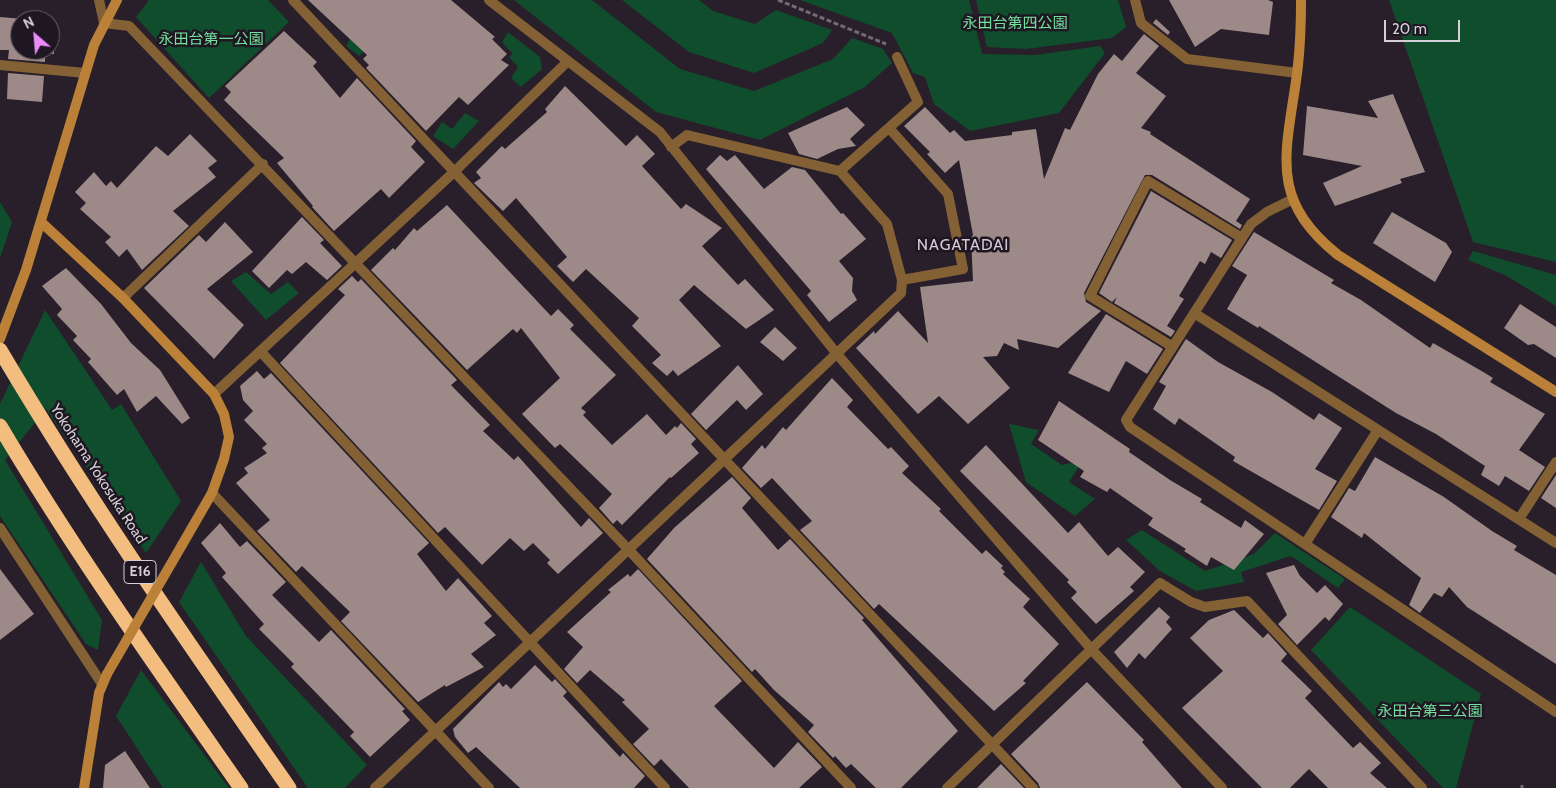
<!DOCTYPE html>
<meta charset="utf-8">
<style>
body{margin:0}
#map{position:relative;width:1556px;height:788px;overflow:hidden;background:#281f2a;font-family:Cabin,sans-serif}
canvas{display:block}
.north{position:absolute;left:10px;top:10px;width:50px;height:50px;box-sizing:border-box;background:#1e1621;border:1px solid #67606a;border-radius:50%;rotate:333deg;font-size:14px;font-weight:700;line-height:20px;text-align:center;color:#d5cfd7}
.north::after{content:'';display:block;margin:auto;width:18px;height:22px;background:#ec8cfb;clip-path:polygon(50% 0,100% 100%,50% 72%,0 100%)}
.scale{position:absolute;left:1384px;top:20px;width:76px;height:22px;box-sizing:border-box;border:2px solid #d5cfd7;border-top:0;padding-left:6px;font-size:15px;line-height:18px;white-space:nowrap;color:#d5cfd7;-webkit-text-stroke:4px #1e1621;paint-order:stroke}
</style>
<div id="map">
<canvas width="1556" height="788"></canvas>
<div class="north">N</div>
<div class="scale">20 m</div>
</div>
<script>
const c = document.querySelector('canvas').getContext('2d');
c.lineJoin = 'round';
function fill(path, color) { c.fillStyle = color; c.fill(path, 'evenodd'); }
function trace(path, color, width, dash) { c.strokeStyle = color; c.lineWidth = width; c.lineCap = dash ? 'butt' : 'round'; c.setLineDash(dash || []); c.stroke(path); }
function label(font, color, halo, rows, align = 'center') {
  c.font = font + ' Cabin,"Noto Sans JP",sans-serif'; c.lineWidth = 5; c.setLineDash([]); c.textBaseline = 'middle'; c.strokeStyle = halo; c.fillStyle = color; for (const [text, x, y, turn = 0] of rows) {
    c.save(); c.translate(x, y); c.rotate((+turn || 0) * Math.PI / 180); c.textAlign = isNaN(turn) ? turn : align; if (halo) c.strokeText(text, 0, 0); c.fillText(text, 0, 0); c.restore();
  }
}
fill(new Path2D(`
 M149,0H268L289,22L209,98L136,17Z
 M514,0H592L680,69L754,91L833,59L852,38L883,49L892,63L865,87L760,140L656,112Z
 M622,0H699L713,11L755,24L776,10L832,30L823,43L754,73L689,52Z
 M800,0H969L982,54L1035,55L1100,46L1105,53L1059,113L970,131L934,104L925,77L913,73L892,33Z
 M976,0H1118L1126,27L1112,38L1026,49L987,47Z
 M1389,0H1556V262L1473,242Z
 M397,20L359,56L346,46L351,37Z
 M508,32L540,57L542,69L521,87L511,78L518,67L509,57L513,54L502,42Z
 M465,113L479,121L453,149L433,136L442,122L452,129Z
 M0,202L12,222L0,258Z
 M1473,251L1556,275V306L1505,275L1468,260Z
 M246,272L271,294L288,282L299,293L266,320L231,281Z
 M45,310L112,410L121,404L181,501L146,553L46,409L5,460L102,620L98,650L86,644L0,516V404Z
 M1009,424L1039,430L1031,444L1062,465L1071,463L1080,465L1069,482L1095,499L1075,516L1026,482Z
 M1142,530L1205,571L1254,554L1275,533L1345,579L1338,588L1291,556L1241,572L1244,582L1196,591L1160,571L1126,540Z
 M201,562L246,636L367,765L345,788H308L179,602Z
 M1350,607L1481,694L1456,788H1443L1311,650Z
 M141,670L229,788H163L116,716Z`), '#104d2d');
fill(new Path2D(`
 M308,0H451L495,37L492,39L507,54L501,60L509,65L468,105L459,97L426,131L366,68L369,65L363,59L367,55Z
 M1169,0H1268L1273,2L1269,35L1221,29L1195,47Z
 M0,17L35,20H20V50H50V21H54V54L45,53V62L8,59L9,50H0Z
 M1156,19L1170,32L1168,35L1153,23Z
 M284,31L317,62L313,66L340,98L357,78L416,141L411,147L425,162L389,198L381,189L334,231L312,207L313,206L277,163L284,158L224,100L231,92L225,86Z
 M1144,34L1159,46L1136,73L1166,96L1141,128L1151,132L1150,134L1250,199L1236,221L1242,225L1240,229L1152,175H1145L1084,293L1086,302L1101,311L1058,348L1017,339L1019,350L1004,343L997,356L983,357L1010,388L968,424L939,396L918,414L856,348L874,331L875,334L898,311L928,343L920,287L973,281L971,238L973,235L959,160L945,173L927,154L930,152L904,126L925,107L950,133L954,130L965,141L1012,135V132L1036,129L1044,179L1065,128L1070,130L1098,74L1114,54L1122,61Z
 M8,73L44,76L42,102L7,99Z
 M565,86L626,146L637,135L655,154L642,166L681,209L686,204L722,228L702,246L738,285L745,279L774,310L746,329L694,285L679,300L721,346L678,376L673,370L667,376L652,363L661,355L632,326L639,318L586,269L573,282L557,266L567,257L516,198L503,211L474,183L481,178L476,172L502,146L505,149L547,112L545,109Z
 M1393,94L1425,172L1400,179L1402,183L1335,206L1323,183L1362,166L1303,155L1307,106L1378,118L1368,101Z
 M847,107L865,125L850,139L856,146L838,149L817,159L799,154L788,133Z
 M190,134L217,161L208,168L216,177L173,211L189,226L142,270L127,249L119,257L105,242L111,237L80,209L86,203L75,192L94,172L106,186L111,181L117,188L156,146L168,156Z
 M720,155L727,161L735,155L764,189L792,167L805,170L841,214L843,213L866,239L839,261L853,278L852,291L857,300L829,322L807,295L811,291L706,169Z
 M1151,191L1232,240L1221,258L1211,252L1205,264L1200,261L1179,296L1184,299L1167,326L1175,331L1171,337L1114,303L1117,297L1112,302L1099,293Z
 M447,205L551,316L558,309L574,325L570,329L616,375L581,408L586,412L583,415L612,445L647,414L666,435L675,426L677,428L681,423L696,439L691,444L699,453L671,478L670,477L622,525L617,520L613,524L599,508L612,494L560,444L555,448L522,414L560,378L521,328L517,333L513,329L467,370L371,270L393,248L395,250L414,228L417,231Z
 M1392,212L1446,243L1452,252L1435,282L1373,243Z
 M302,217L324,240L320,243L342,266L327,280L306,262L292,274L287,270L269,288L252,271Z
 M225,222L253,252L207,289L244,325L214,359L144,288L199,235L206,242Z
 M1254,232L1334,280L1331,283L1361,300L1430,348L1433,343L1485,373L1493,378L1490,382L1545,414L1519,450L1545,467L1529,491L1505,476L1499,486L1481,475L1485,466L1436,434L1396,413L1259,326L1258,328L1227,309L1247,275L1232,266Z
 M66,268L101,304L131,343L160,370L190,418L182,424L156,396L137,412L124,389L117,395L88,362L91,359L73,340L77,336L57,315L62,309L42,286Z
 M352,276L358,282L361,279L457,380L451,385L490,425L483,431L514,460L518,456L581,527L589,518L603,533L558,574L547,563L550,560L533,543L524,551L510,538L482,565L445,527L438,533L280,363L345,295L338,289Z
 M1520,304L1556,327V358L1534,344L1528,345L1504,328Z
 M1106,314L1163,349L1147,374L1126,361L1109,392L1068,373Z
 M775,327L797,348L783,361L760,342Z
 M1186,339L1218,362L1272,392L1314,420L1319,413L1342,428L1315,469L1337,481L1319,510L1233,461L1235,457L1179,418L1175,425L1153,409L1166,386L1159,382Z
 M738,365L763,394L746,410L737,400L706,430L691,414Z
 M257,371L264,379L271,373L429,543L417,554L446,591L458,578L492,616L484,623L496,635L471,654L484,667L446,687L445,685L418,702L341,621L350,612L302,566L296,572L257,531L270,520L236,483L248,473L244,468L267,453L262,448L267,444L244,420L253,411L243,400L240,386Z
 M832,378L853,400L847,407L888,449L891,447L909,466L902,473L941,509L939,511L982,554L986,550L1003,566L1001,568L1005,572L1003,574L1030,599L1023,607L1059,644L1023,681L1026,683L994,711L879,604L874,609L800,530L812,521L772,478L761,488L742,468L762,445L765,449L783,427L786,430Z
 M1059,401L1130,449L1129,452L1170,480L1202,499L1200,502L1241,528L1245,520L1264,534L1234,570L1211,557L1207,566L1184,551L1186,549L1148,525L1153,518L1110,488L1107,492L1080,477L1084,471L1038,440Z
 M986,445L1068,533L1079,522L1108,556L1118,547L1145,572L1130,587L1134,591L1096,624L1071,598L1077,592L1067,582L1069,580L960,471Z
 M1375,457L1444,497L1492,531L1517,546L1514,550L1556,575V664L1467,607L1449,587L1442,597L1434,593L1420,613L1409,605L1421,578L1364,533L1362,538L1331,517L1349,488L1355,491Z
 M1556,475V508L1541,498Z
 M732,477L751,498L742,508L778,550L790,539L864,618L862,620L958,731L901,788H876L851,764L846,768L835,756L833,758L808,732L814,725L774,690L755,669L752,672L647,559L674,528Z
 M220,523L240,547L247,541L286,582L272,595L319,642L331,630L405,709L402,711L410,720L370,757L350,736L354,732L291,667L294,664L259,629L264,624L222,577L226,573L201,543Z
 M1294,565L1300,576L1317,593L1325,585L1343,604L1329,621L1325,617L1297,645L1278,624L1287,615L1266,573Z
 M0,569L34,614L0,640Z
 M638,569L742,681L714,706L774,768L798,742L822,767L799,788H689L661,759L654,766L633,744L649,729L622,702L625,700L590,670L577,683L564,669L583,647L567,632L611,592L608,590L628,574L630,577Z
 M1159,607L1170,617L1166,622L1172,629L1145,659L1139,653L1127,668L1114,652Z
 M1234,610L1263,638L1268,633L1287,654L1281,661L1312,691L1305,698L1353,748L1360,742L1381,763L1370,773L1387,788H1328L1309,769L1290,788H1262L1182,708L1223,671L1190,638L1209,620Z
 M535,665L552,682L555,679L567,692L563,696L620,757L623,753L645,776L634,788H520L476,747L468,753L455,737L453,729L499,682L503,687L506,684L511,689Z
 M1087,682L1144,740L1142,742L1182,788H1040L1038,783L1011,754Z
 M125,751L150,788H103L105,765Z
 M1001,764L1024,788H977Z`), '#9d8a88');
trace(new Path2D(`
 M778,0L886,44
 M1522,788V785`), '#726a74', 3, [5, 2.5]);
trace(new Path2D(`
 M0,65L85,73`), '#846035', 10);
trace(new Path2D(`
 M99,0L104,23L129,26L628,549L851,788
 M293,0L1033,788
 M489,0L660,132L837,354L1092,650L1222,788
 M1135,0L1141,23L1187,59L1297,73
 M889,128L948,194L963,269L902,280
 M840,171L918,102L897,57
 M1293,199L1267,212L1251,224L1126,420L1130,427L1556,712
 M123,298L263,164
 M1194,313L1556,543
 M1173,347L1090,296L1148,181L1242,238
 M261,352L665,788
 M214,394L454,172L568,61
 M212,493L489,788
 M1519,519L1556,462
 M0,528L102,684
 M1305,544L1378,430
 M375,788L901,293L902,280L887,224L840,171L687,135L671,147
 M947,788L1160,583L1191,602L1205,607L1247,601L1422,788`), '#846035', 10);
trace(new Path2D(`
 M1301,0C1301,27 1300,54 1296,81C1285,157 1270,200 1338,255L1556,392
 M41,222L123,298L214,394L224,414L229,437L224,459L212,493L182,545
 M0,339L26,270L94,45L117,0
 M84,788L99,693L107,674`), '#bb8138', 10);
trace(new Path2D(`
 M0,350C89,501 189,644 289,788
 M0,426C74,551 158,669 241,788`), '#f3bd7f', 15);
trace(new Path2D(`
 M107,674L182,545`), '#bb8138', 10);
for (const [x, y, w] of [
 [140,572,32]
]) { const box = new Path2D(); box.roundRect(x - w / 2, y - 11.5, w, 23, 4); c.fillStyle = '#1e1621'; c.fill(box); trace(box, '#d5cfd7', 1); }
label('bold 14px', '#d5cfd7', null, [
 ["E16",140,572]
]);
label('15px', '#74e09e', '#1e1621', [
 ["永田台第四公園",1015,24],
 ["永田台第一公園",211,40],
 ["永田台第三公園",1430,712]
]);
label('15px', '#d5cfd7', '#1e1621', [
 ["Yokohama Yokosuka Road",98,474,57]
]);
c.letterSpacing = '1px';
label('16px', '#d4c9d8', '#1e1621', [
 ["NAGATADAI",963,245]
]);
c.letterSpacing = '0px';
</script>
